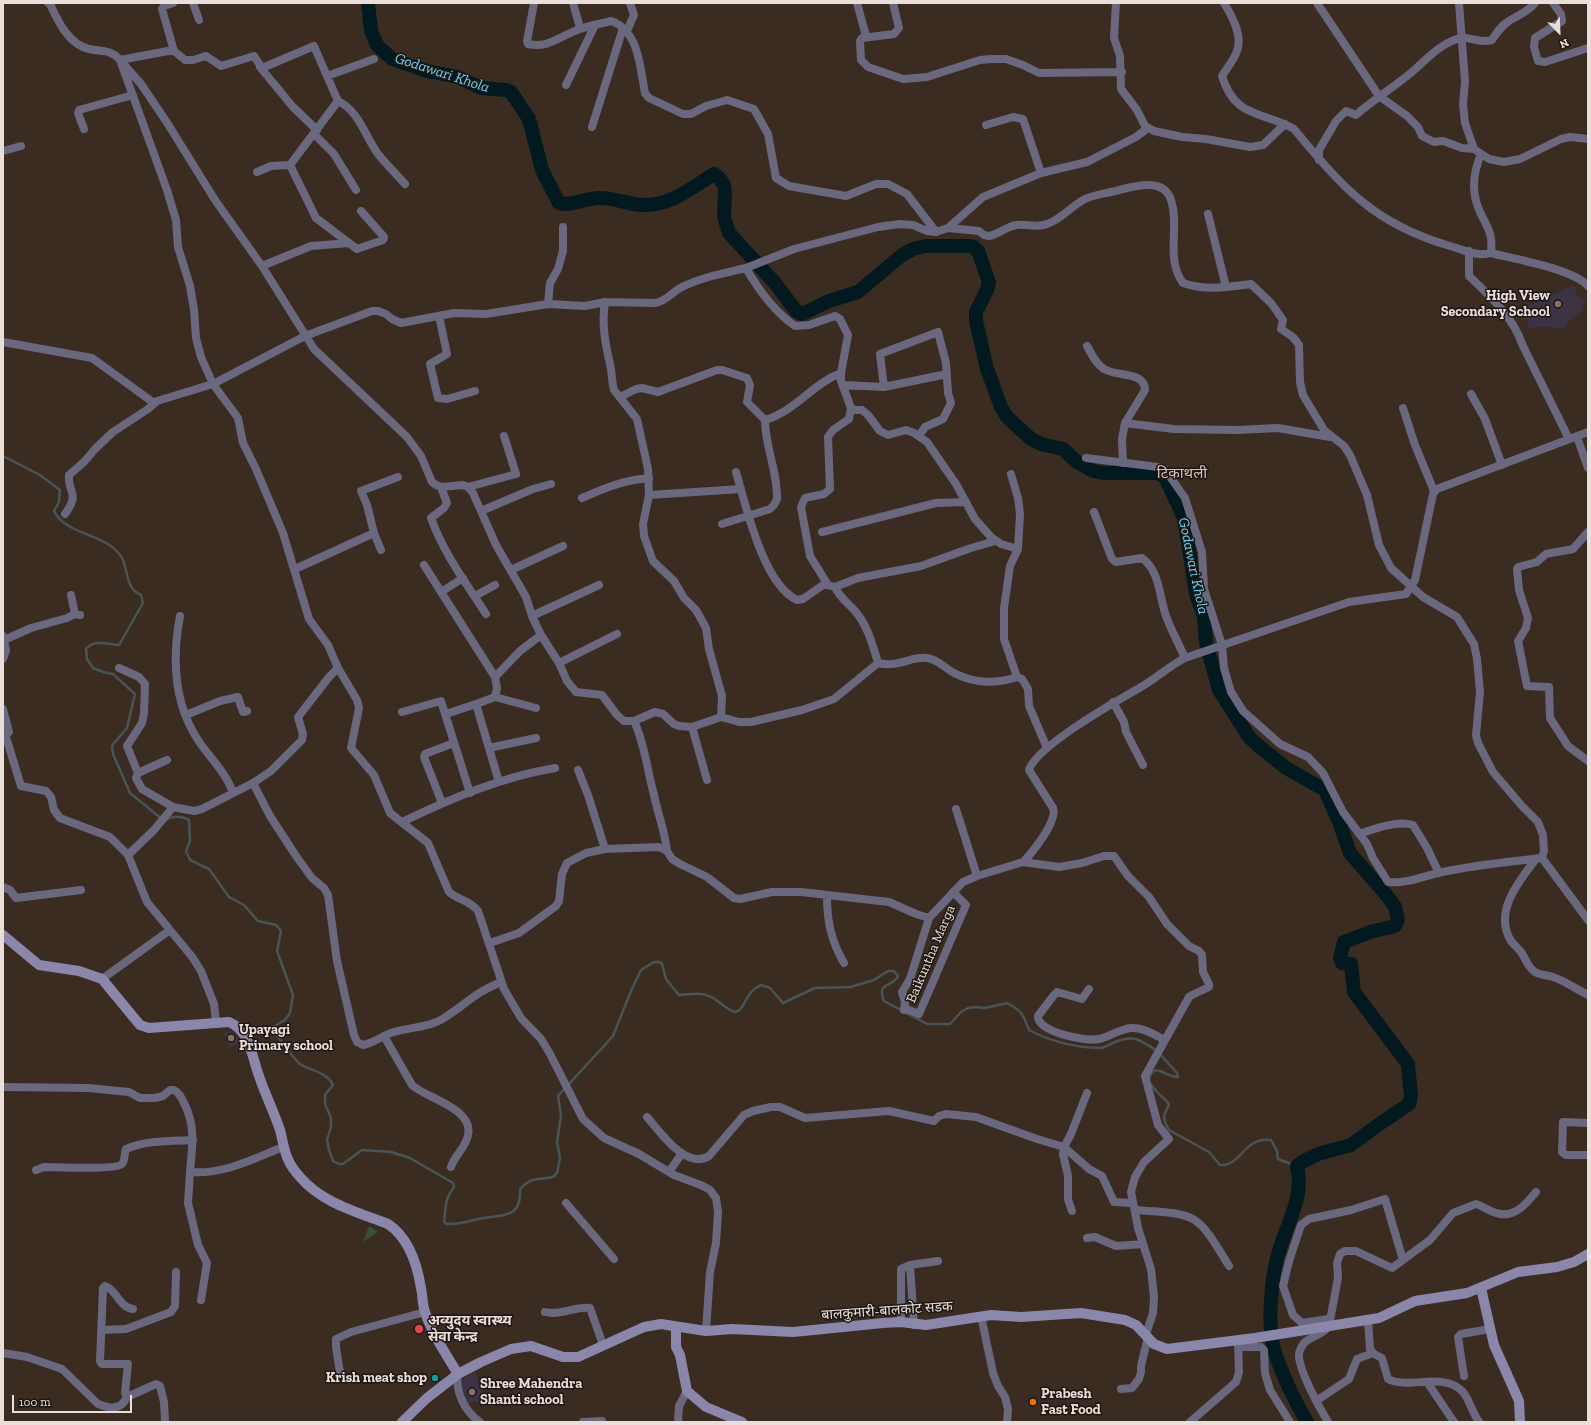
<!DOCTYPE html>
<meta charset="utf-8">
<style>
body{margin:0}
#map{position:relative;width:1591px;height:1425px;overflow:hidden;background:#3b2c22;font-family:"Zilla Slab",serif}
canvas{display:block}
.frame{position:absolute;inset:0;border:4px solid #e9dfd8;pointer-events:none}
.north{position:absolute;left:1539px;top:12px;width:40px;height:40px;-webkit-text-stroke:3px #1d1612;paint-order:stroke;rotate:156deg;font-size:11px;font-weight:700;line-height:16px;text-align:center;color:#e9dfd8}
.north::after{content:'';display:block;margin:auto;width:14px;height:18px;background:#e9dfd8;clip-path:polygon(50% 0,100% 100%,50% 72%,0 100%)}
.scale{position:absolute;left:12px;top:1395px;width:120px;height:18px;box-sizing:border-box;border:2px solid #e9dfd8;border-top:0;padding-left:5px;font-size:12px;line-height:14px;white-space:nowrap;color:#e9dfd8;-webkit-text-stroke:3px #1d1612;paint-order:stroke}
</style>
<div id="map">
<canvas width="1591" height="1425"></canvas>
<div class="frame"></div>
<div class="north">N</div>
<div class="scale">100 m</div>
</div>
<script>
const c = document.querySelector('canvas').getContext('2d');
c.lineJoin = 'round';
function fill(path, color) { c.fillStyle = color; c.fill(path, 'evenodd'); }
function trace(path, color, width, dash) { c.strokeStyle = color; c.lineWidth = width; c.lineCap = dash ? 'butt' : 'round'; c.setLineDash(dash || []); c.stroke(path); }
function label(font, color, halo, rows, align = 'center') {
  c.font = font + ' "Zilla Slab","Noto Sans Devanagari",serif'; c.lineWidth = 3; c.setLineDash([]); c.textBaseline = 'middle'; c.strokeStyle = halo; c.fillStyle = color; for (const [text, x, y, turn = 0] of rows) {
    c.save(); c.translate(x, y); c.rotate((+turn || 0) * Math.PI / 180); c.textAlign = isNaN(turn) ? turn : align; if (halo) c.strokeText(text, 0, 0); c.fillText(text, 0, 0); c.restore();
  }
}
fill(new Path2D(`
 M1573,286L1578,296L1585,299L1582,311L1568,322L1563,329L1539,326L1530,329L1521,309Z
 M232,1030L240,1043L230,1048L224,1033Z
 M475,1372L487,1398L478,1402L476,1401L467,1405L457,1386L464,1378Z`), '#3b3344');
fill(new Path2D(`
 M369,1226L378,1232L363,1242Z`), '#395039');
trace(new Path2D(`
 M3,456L40,475L60,490L59,502L54,511C66,536 108,533 122,558C129,572 125,588 141,595L143,603L119,645C107,644 94,639 86,649L87,659L93,668L103,672L113,674L135,694L127,728L115,742L112,746L113,754L130,793L162,819
 M167,819C174,816 182,816 189,820L190,841L186,851L190,860L209,869L229,897L244,905L258,921L276,925L281,931L277,951L293,995L290,1013L285,1020L273,1027C274,1033 295,1060 300,1064C311,1071 327,1072 333,1085L325,1095V1104L331,1118V1127L327,1140L329,1150L333,1161L339,1164H343L362,1150L391,1152L410,1158L453,1183L454,1187C445,1198 446,1207 444,1221L446,1224C460,1225 471,1220 484,1218C504,1215 522,1217 520,1189C535,1175 536,1181 553,1177L557,1173L560,1158L557,1142L561,1115L558,1096L613,1036L631,991L641,970L654,962H660L662,964L666,979L679,995C692,994 705,991 716,1000C723,1005 727,1009 735,1012L740,1010C747,1000 749,990 761,985L770,988L783,1003L815,988L851,987L874,980L888,971H894L898,976C893,988 876,981 884,1001L927,1024H950L961,1012L968,1008L975,1007L985,1008L1007,1003C1022,1011 1023,1014 1029,1030C1049,1041 1077,1048 1100,1048C1105,1048 1110,1044 1115,1042C1134,1034 1140,1040 1157,1051
 M1149,1080C1153,1060 1167,1078 1178,1077L1177,1073L1160,1054
 M1151,1084C1156,1093 1163,1096 1169,1104L1164,1116L1165,1122L1169,1130L1209,1152L1220,1165C1241,1167 1244,1136 1271,1140L1277,1151L1278,1159L1297,1166`), '#485457', 2.5);
trace(new Path2D(`
 M368,3L371,31L377,45L392,59L427,71L458,77L481,88L506,90L511,92L529,119L542,170L559,203C572,207 587,197 601,198C616,198 630,205 644,205C670,206 693,187 714,174L720,179L724,185L725,192L724,217L729,233L775,283L796,311L802,314L829,301L858,292L902,255L913,249L925,246H972L978,251L989,282L987,290L976,312V321L987,369L1001,407L1007,417L1031,439L1041,444L1063,449L1077,462L1093,471L1103,473H1157L1165,477L1167,481L1184,518L1196,594L1204,617L1206,643L1219,690L1249,737L1260,747L1286,768L1325,790L1339,822L1350,853L1388,897L1395,907L1398,919L1395,926L1370,932L1344,942L1340,958L1342,963L1351,964L1354,992L1408,1064L1411,1096L1409,1104L1378,1125L1351,1145L1318,1154L1302,1162L1297,1166C1304,1197 1289,1219 1280,1248C1271,1274 1266,1330 1276,1356C1284,1379 1295,1401 1307,1422`), '#031920', 14);
trace(new Path2D(`
 M48,3L50,4C58,21 68,44 89,49C101,52 111,49 120,60L167,190L176,220L178,247L190,286L194,310L196,338L201,357L213,384L238,418L243,443L256,469L283,533L309,619L328,645L338,668L357,700L359,708L351,748L374,775L390,813L428,843L449,892C458,900 471,901 478,911L504,989L521,1018L541,1039L549,1052L583,1119L604,1138L639,1154L674,1175L703,1186L710,1190L716,1198L718,1212L716,1243L710,1272L706,1331
 M173,3L164,6L162,9L174,51
 M193,3L199,20
 M534,3L527,41L528,44C549,49 561,35 580,29C590,25 601,24 611,21C639,30 640,68 645,93L649,98L683,114H691L706,106L727,100L754,109L768,134L776,178L789,186L846,196L876,184H888L907,194L936,232
 M573,3L580,28
 M857,3L866,36
 M893,3L899,28L894,34L862,38L860,41L861,60L868,67L903,79L927,77L980,60L991,59H1006L1023,65L1039,73L1122,72
 M1116,3L1114,38L1120,56L1121,89L1137,110L1145,126L1154,131L1182,137L1206,139L1250,147L1263,145L1285,124
 M1224,3C1232,16 1243,36 1237,51C1234,60 1227,68 1222,76C1235,119 1263,111 1294,129C1343,188 1374,224 1450,246C1464,250 1477,257 1491,253C1515,259 1573,269 1588,286
 M1317,3L1379,96L1407,116L1418,127L1422,136L1434,142L1443,141L1462,148L1474,149L1489,159L1504,162L1520,159L1561,139L1570,137L1588,139
 M1459,3L1465,82L1463,104L1465,123L1474,149
 M1553,3L1561,14L1562,21L1535,38L1534,47L1538,61L1545,62L1588,48
 M627,31L634,15L630,3
 M374,59L327,76L314,46L262,68L254,56L221,66L206,56L193,60H185L174,51H168L120,60L141,84L166,121L215,200L262,266L314,349L407,437L421,456L432,482L436,485L441,487L463,485L468,487L473,493L496,545L526,597L532,616L541,635L559,663L567,681L576,692L602,695L617,715L624,721H634L655,712L663,714L674,724L679,726L692,727L721,717L739,722H751L802,710L834,699L878,663C898,668 911,656 927,658C937,659 945,668 954,673C975,684 996,684 1017,677
 M260,67L293,107L317,130
 M327,76L338,101C359,111 365,136 378,154C386,164 396,174 405,184
 M566,85L595,25
 M986,125L1013,117L1023,119L1041,173
 M592,127L623,28
 M84,129L78,113L79,110L133,95
 M314,134L334,154L356,190
 M3,151L21,146
 M1481,154C1473,173 1471,193 1480,212C1488,229 1493,233 1491,253
 M1319,160V150L1336,121L1346,111L1356,115C1373,100 1394,87 1412,72C1426,60 1442,41 1462,38C1473,37 1481,44 1492,40C1497,32 1501,26 1509,21C1518,15 1528,12 1535,3
 M290,165L316,218L357,249L383,240L384,237L361,211
 M257,172L271,166L290,165L338,101
 M1208,214L1226,287
 M948,228L979,231L984,235L989,236C999,234 1007,226 1017,225C1027,224 1037,228 1047,224C1062,219 1071,206 1085,199C1093,195 1102,194 1111,192C1129,188 1163,175 1171,200C1180,226 1165,259 1183,283C1205,291 1229,287 1251,284L1271,303L1283,320L1281,329L1293,337L1299,345L1300,382L1303,395L1324,430L1344,446L1350,455L1367,495L1379,545L1391,568L1423,597L1457,617L1474,644L1477,659L1480,692L1476,735L1478,743L1493,772L1522,806L1538,822L1543,835L1544,851L1542,858L1588,920
 M1469,251V276C1489,295 1514,318 1522,344L1569,439
 M262,266L311,246L349,243
 M746,268L794,249L878,227L900,224L913,225L927,231L936,232L948,228L983,197L1041,173L1087,162L1136,137L1148,128
 M605,302C601,326 606,346 611,369C612,376 612,383 614,390L637,419L648,469L649,495L643,524L644,536L653,561L674,581L684,598L696,610L706,628L709,649L722,696L721,717
 M548,304L550,283L558,269L563,251V227
 M439,316L447,354L430,364L438,398L447,399L475,391
 M3,342L92,358L154,403
 M1087,346C1092,355 1096,364 1104,369C1116,377 1145,371 1145,390L1125,423L1122,439L1123,463
 M843,385L884,387L947,374
 M884,387L880,354L938,332L946,363L948,393L951,403L943,419L925,427L919,436
 M1471,394L1485,419L1502,465
 M620,397L636,389L642,388L658,392L717,370H722L747,378L750,385L747,402L765,420C765,447 778,472 777,499L774,505L770,509L722,524
 M1403,408L1415,445L1434,491
 M765,420C796,411 812,384 841,373
 M1125,423L1174,429L1236,430L1278,428L1330,437
 M1577,437L1588,468
 M1086,458L1158,467L1166,471L1185,498L1202,552L1204,589L1222,645L1224,668L1231,692L1243,711L1280,744L1308,757L1323,773L1343,812L1367,844L1373,858L1388,882C1406,884 1421,877 1438,873C1472,865 1507,862 1542,858
 M736,472C746,506 763,584 797,600L803,599L823,585H828L835,587L858,578L921,566L971,548L995,541
 M1011,474L1018,498L1020,514L1018,549L1010,566L1004,608V639L1017,677L1022,679L1028,689L1029,706L1047,748
 M441,487L447,503L444,508L431,518C443,552 466,583 486,614
 M468,487L516,474L504,436
 M649,495L741,489
 M582,498C605,488 624,480 649,478
 M481,511L533,489L551,484
 M1094,512L1112,559L1116,562L1142,558C1160,571 1159,596 1166,616C1171,630 1179,644 1185,658
 M65,514C81,492 67,493 69,475L84,462L96,448L113,432L148,409L157,401L213,384L305,336L372,311H378L386,314L392,319L401,323L454,313L486,314L548,304L585,306L605,302L655,303C667,301 672,292 682,287C702,277 725,273 746,268C758,289 775,312 795,326L809,325L835,316L840,319L848,335L841,373V381L851,408L855,410H862L868,415L880,431L888,435L906,430L914,433L927,442L956,484L975,519L991,537L1001,544L1018,549
 M822,532L936,503L966,502
 M1588,532L1573,549L1546,554L1537,562L1518,567L1517,569L1519,590L1528,618L1526,628L1518,641L1527,686L1549,687L1550,718L1568,746L1588,761
 M374,533L381,550
 M424,565L495,677L497,688L495,697
 M295,569L374,533L367,505L361,491L398,477
 M511,570L563,546
 M828,585L810,556L801,507L805,498L824,494L830,489L828,437L833,430L849,419L851,408
 M835,587C840,598 847,602 855,611C867,624 873,646 878,663
 M441,592L463,578
 M71,595L75,614
 M475,596L495,585
 M180,616C172,659 174,706 200,743C211,759 227,774 233,793
 M532,616L599,585
 M3,636L6,650L3,659
 M4,640L31,628L67,618L75,614L80,615
 M559,663L617,634
 M119,668L139,677L145,684L144,714L142,723L127,746L138,773
 M495,677L520,651L541,635
 M1113,702L1124,722L1126,732L1143,765
 M476,704L495,697L536,708
 M3,709L9,732L3,738
 M402,712L441,701L470,793
 M446,714L476,704L499,782
 M186,715L220,701L238,697L243,712L247,711
 M634,721C645,744 647,770 654,795C658,814 665,832 667,851
 M692,727L707,780
 M6,737L21,786L46,791L51,797L54,810L60,818L110,837L128,855L147,902L193,958L201,971L214,1004L216,1023
 M489,748L536,738
 M167,760L138,773L136,778L142,789L173,807
 M578,770L588,795L605,849
 M253,783L270,816L296,856L312,878L324,888L328,895L337,961L354,1035L357,1042L363,1045C374,1043 382,1036 391,1033C408,1027 429,1028 444,1018C466,1004 476,992 501,982
 M442,803L424,757L425,754L454,743
 M956,809L977,876
 M402,822C450,799 501,777 555,768
 M1359,834C1374,829 1397,820 1413,825L1427,848L1439,873
 M128,855L154,830L173,807L194,811L202,809L253,783L271,771L302,740L303,734L298,717L329,677L338,668
 M1536,859C1519,881 1493,912 1511,941C1514,945 1518,948 1521,952C1526,959 1528,968 1535,972C1540,975 1547,975 1553,977C1565,981 1576,989 1588,995
 M1023,862C1032,853 1058,821 1053,808L1029,770C1036,746 1118,700 1141,687C1157,678 1169,666 1185,658L1349,602L1406,594L1415,580L1433,494L1437,489L1588,432
 M3,887L10,890L16,898L81,890
 M827,896C827,921 831,941 844,963
 M490,943L519,933L556,906L559,901L562,874L567,863L586,853L605,849L659,847L667,851L672,859L680,864L707,877L734,898L740,899L772,892H801L889,902L916,914L929,918L963,882L977,876L1023,862L1059,867L1082,863L1104,856H1114L1128,876L1149,897L1167,924L1189,946L1199,951L1202,955L1203,972L1209,984V987L1192,995L1189,997L1145,1076L1158,1125L1169,1139L1144,1162L1135,1177L1131,1192L1138,1228L1151,1269L1154,1297L1153,1313L1146,1334
 M102,979L170,930
 M1089,989L1082,999L1057,992L1054,995L1038,1016C1037,1032 1086,1042 1099,1039C1109,1037 1120,1029 1131,1028C1143,1027 1154,1035 1165,1040
 M904,1008L919,1014L966,905L953,892
 M904,1010L905,1002L902,992L910,979L929,918
 M384,1036L412,1085C425,1098 474,1108 468,1135C466,1148 455,1154 451,1167
 M3,1087L88,1088L129,1092L140,1098H155L163,1096L170,1090H174C180,1093 182,1099 185,1105C196,1128 192,1148 190,1172C223,1175 253,1159 283,1147
 M647,1117C661,1133 686,1170 709,1156L744,1115L753,1111L771,1107H780L805,1118L889,1111L934,1121L939,1116L946,1114L976,1117L1037,1139L1064,1147L1089,1169L1102,1176L1114,1202L1133,1203
 M1588,1123L1563,1122L1562,1152L1566,1155H1588
 M36,1170L44,1167C55,1167 117,1170 122,1164C125,1161 124,1154 126,1149C148,1140 170,1141 193,1140
 M190,1172L188,1203L198,1245L207,1263L201,1300
 M669,1172L682,1153
 M566,1203L614,1259
 M1135,1210C1198,1214 1196,1212 1229,1266
 M1072,1211L1068,1199V1176L1063,1154L1064,1147L1071,1134L1087,1093
 M1087,1238L1095,1237L1116,1246L1143,1244
 M910,1265L914,1325
 M545,1312C560,1316 575,1306 590,1308L603,1345
 M981,1316L993,1373L998,1386L1005,1397L1008,1409L1007,1422
 M1329,1319L1302,1323L1293,1315L1283,1286L1289,1261L1301,1225L1309,1219L1351,1210L1385,1199L1403,1260
 M1368,1320L1370,1349L1374,1354L1382,1358L1388,1379C1409,1390 1444,1371 1463,1392C1469,1399 1473,1414 1479,1422
 M901,1322V1269L910,1265L938,1261
 M102,1330L126,1329L171,1312L175,1306L176,1272
 M1238,1347H1261L1264,1350L1265,1373L1270,1390L1290,1422
 M3,1353L27,1357L62,1369L98,1404C110,1409 121,1410 127,1397L125,1393L128,1364H102L100,1361L103,1288L105,1286C117,1290 119,1307 133,1309
 M458,1374C455,1392 465,1412 480,1422
 M1464,1376L1458,1337L1461,1334L1490,1329
 M341,1379L336,1347V1339L351,1332L425,1312
 M1427,1382L1454,1422
 M1121,1389L1132,1388L1139,1379L1141,1372V1366L1148,1337
 M127,1397L156,1384L160,1386L164,1402L165,1422
 M1319,1399L1349,1379L1357,1359L1370,1354
 M583,1422L602,1421
 M678,1422L679,1406L687,1391
 M1190,1422L1236,1382L1239,1372L1238,1342
 M1328,1422C1320,1409 1298,1369 1299,1354C1299,1351 1302,1346 1304,1343C1311,1336 1323,1335 1329,1326L1338,1278L1337,1263L1340,1254L1345,1251H1356L1392,1268L1430,1240L1453,1213L1476,1204C1483,1206 1489,1211 1496,1213C1514,1219 1526,1204 1536,1192`), '#6a687e', 8);
trace(new Path2D(`
 M3,935L39,965L79,971L102,979L140,1025L149,1028L229,1022C250,1031 252,1057 259,1076C265,1094 274,1112 280,1130C285,1150 285,1161 300,1177C322,1203 357,1212 388,1224C409,1238 417,1263 421,1288C423,1296 422,1304 425,1312C432,1334 446,1354 458,1374
 M1481,1288L1494,1345L1519,1401L1520,1422
 M676,1327V1347L680,1355L687,1391L706,1407L742,1422
 M402,1422L427,1398L458,1374L481,1362L511,1349L531,1346L563,1357H578L644,1327L661,1324L706,1331L732,1329L793,1332L883,1323L901,1322L926,1325L991,1315L1021,1317L1081,1313L1125,1320L1136,1325L1154,1344L1167,1349L1255,1338L1379,1318L1415,1301L1467,1293L1518,1272L1557,1267L1574,1262L1588,1254`), '#8b87ab', 10);
for (const [x, y, r, color] of [
 [1558,304,4,"#8d6e63"],
 [231,1038,4,"#8d6e63"],
 [419,1329,5,"#e0444e"],
 [435,1378,4,"#0f9aa8"],
 [472,1392,4,"#8d6e63"],
 [1033,1402,4,"#e8710a"]
]) { const dot = new Path2D(); dot.arc(x, y, r, 0, 2 * Math.PI); c.fillStyle = color; c.fill(dot); trace(dot, '#1d1612', 1.5); }
label('bold 14px', '#e9dfd8', '#1d1612', [
 ["High View",1550,296,"right"],
 ["Secondary School",1550,312,"right"],
 ["Upayagi",239,1030],
 ["Primary school",239,1046],
 ["अव्युदय स्वास्थ्य",428,1321],
 ["सेवा केन्द्र",428,1337],
 ["Krish meat shop",427,1378,"right"],
 ["Shree Mahendra",480,1384],
 ["Shanti school",480,1400],
 ["Prabesh",1041,1394],
 ["Fast Food",1041,1410]
], 'left');
label('14px', '#e9dfd8', '#1d1612', [
 ["Baikuntha Marga",931,954,-67],
 ["बालकुमारी-बालकोट सडक",887,1311,-4]
]);
label('italic 15px', '#68d4f4', '#1d1612', [
 ["Godawari Khola",442,73,18],
 ["Godawari Khola",1193,566,78]
]);
label('15px', '#d5c2b6', '#1d1612', [
 ["टिकाथली",1182,474]
]);
</script>
